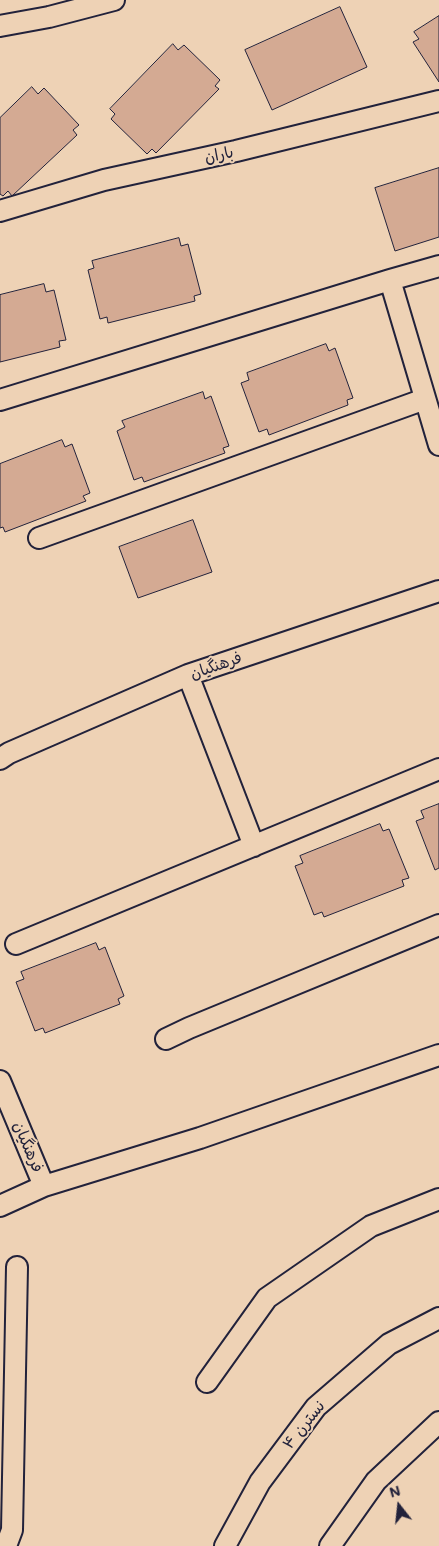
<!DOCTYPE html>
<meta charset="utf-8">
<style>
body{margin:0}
#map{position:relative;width:439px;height:1546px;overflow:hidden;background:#eed2b5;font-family:Mali,sans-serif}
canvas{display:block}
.north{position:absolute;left:374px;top:1481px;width:50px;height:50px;-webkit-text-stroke:4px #eed2b5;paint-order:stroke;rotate:344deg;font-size:14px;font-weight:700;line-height:20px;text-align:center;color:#22223b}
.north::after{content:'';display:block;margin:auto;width:18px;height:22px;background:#22223b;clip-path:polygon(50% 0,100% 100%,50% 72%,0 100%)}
</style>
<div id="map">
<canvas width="439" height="1546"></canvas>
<div class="north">N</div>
</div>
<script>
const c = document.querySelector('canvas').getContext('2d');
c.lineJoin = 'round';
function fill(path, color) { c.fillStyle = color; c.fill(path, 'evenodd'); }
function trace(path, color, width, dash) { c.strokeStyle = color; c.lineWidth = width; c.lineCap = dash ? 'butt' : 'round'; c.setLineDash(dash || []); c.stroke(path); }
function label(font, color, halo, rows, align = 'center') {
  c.font = font + ' Mali,"Playpen Sans Arabic",sans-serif'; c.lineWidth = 4; c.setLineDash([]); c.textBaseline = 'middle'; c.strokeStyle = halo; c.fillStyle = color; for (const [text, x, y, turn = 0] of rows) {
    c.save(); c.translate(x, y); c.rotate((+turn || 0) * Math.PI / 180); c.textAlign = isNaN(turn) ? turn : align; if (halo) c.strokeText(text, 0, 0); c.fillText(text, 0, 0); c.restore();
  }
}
const building = new Path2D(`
 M340,7L367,67L272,110L245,50Z
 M439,16V82L413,42L419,39L414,32Z
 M173,44L178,50L184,45L220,80L215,86L219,89L156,153L152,149L147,154L111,119L115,114L110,109Z
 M32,87L38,94L44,88L79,125L73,130L77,135L12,196L8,191L3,196L0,194V118Z
 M439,168V237L395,251L375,188Z
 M179,238L181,246L188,244L201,294L194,296L195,301L108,323L107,317L100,319L88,270L94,268L92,261Z
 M44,284L46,292L54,290L66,340L59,341L60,347L0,362V295Z
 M326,344L329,351L335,348L353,398L347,400L348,405L269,435L267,429L259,432L241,383L249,380L247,373Z
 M203,392L205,399L211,396L229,446L223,448L225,453L144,482L142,477L134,480L117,431L125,427L122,421Z
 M62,440L65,447L72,444L90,493L83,496L86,501L5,532L3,527L0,528V464Z
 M193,520L212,572L138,598L119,547Z
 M439,804V868L435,870L416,821L424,818L421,811Z
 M380,824L383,831L389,829L409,878L402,880L404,886L324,917L322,912L314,915L295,866L303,863L300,856Z
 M96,943L99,950L105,947L124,996L118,999L120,1004L45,1033L43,1028L35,1031L16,982L24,979L21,972Z`);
fill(building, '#d4aa93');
trace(building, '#22223b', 1);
const street = new Path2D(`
 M0,26L49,17L114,0
 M0,211L104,180L236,151L439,101
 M390,280L439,445
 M0,400L390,280L439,266
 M39,538L425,399
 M188,675L254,846
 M0,759L9,753L188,675L439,591
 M16,944L439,769
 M166,1039L189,1028L439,925
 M0,1081L44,1186
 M0,1206L44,1186L200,1138L439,1055
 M207,1382L267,1298L371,1226L439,1199
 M6,1546L12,1530L17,1267
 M225,1546L260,1482L316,1407L389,1344L439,1318
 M330,1546L376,1481L439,1422`);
trace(street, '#22223b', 24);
trace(street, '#eed2b5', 20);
label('16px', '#22223b', '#eed2b5', [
 ["باران",219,155,-12],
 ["فرهنگیان",216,666,-19],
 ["فرهنگیان",28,1147,67],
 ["نسترن ۴",304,1425,-51]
]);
</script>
